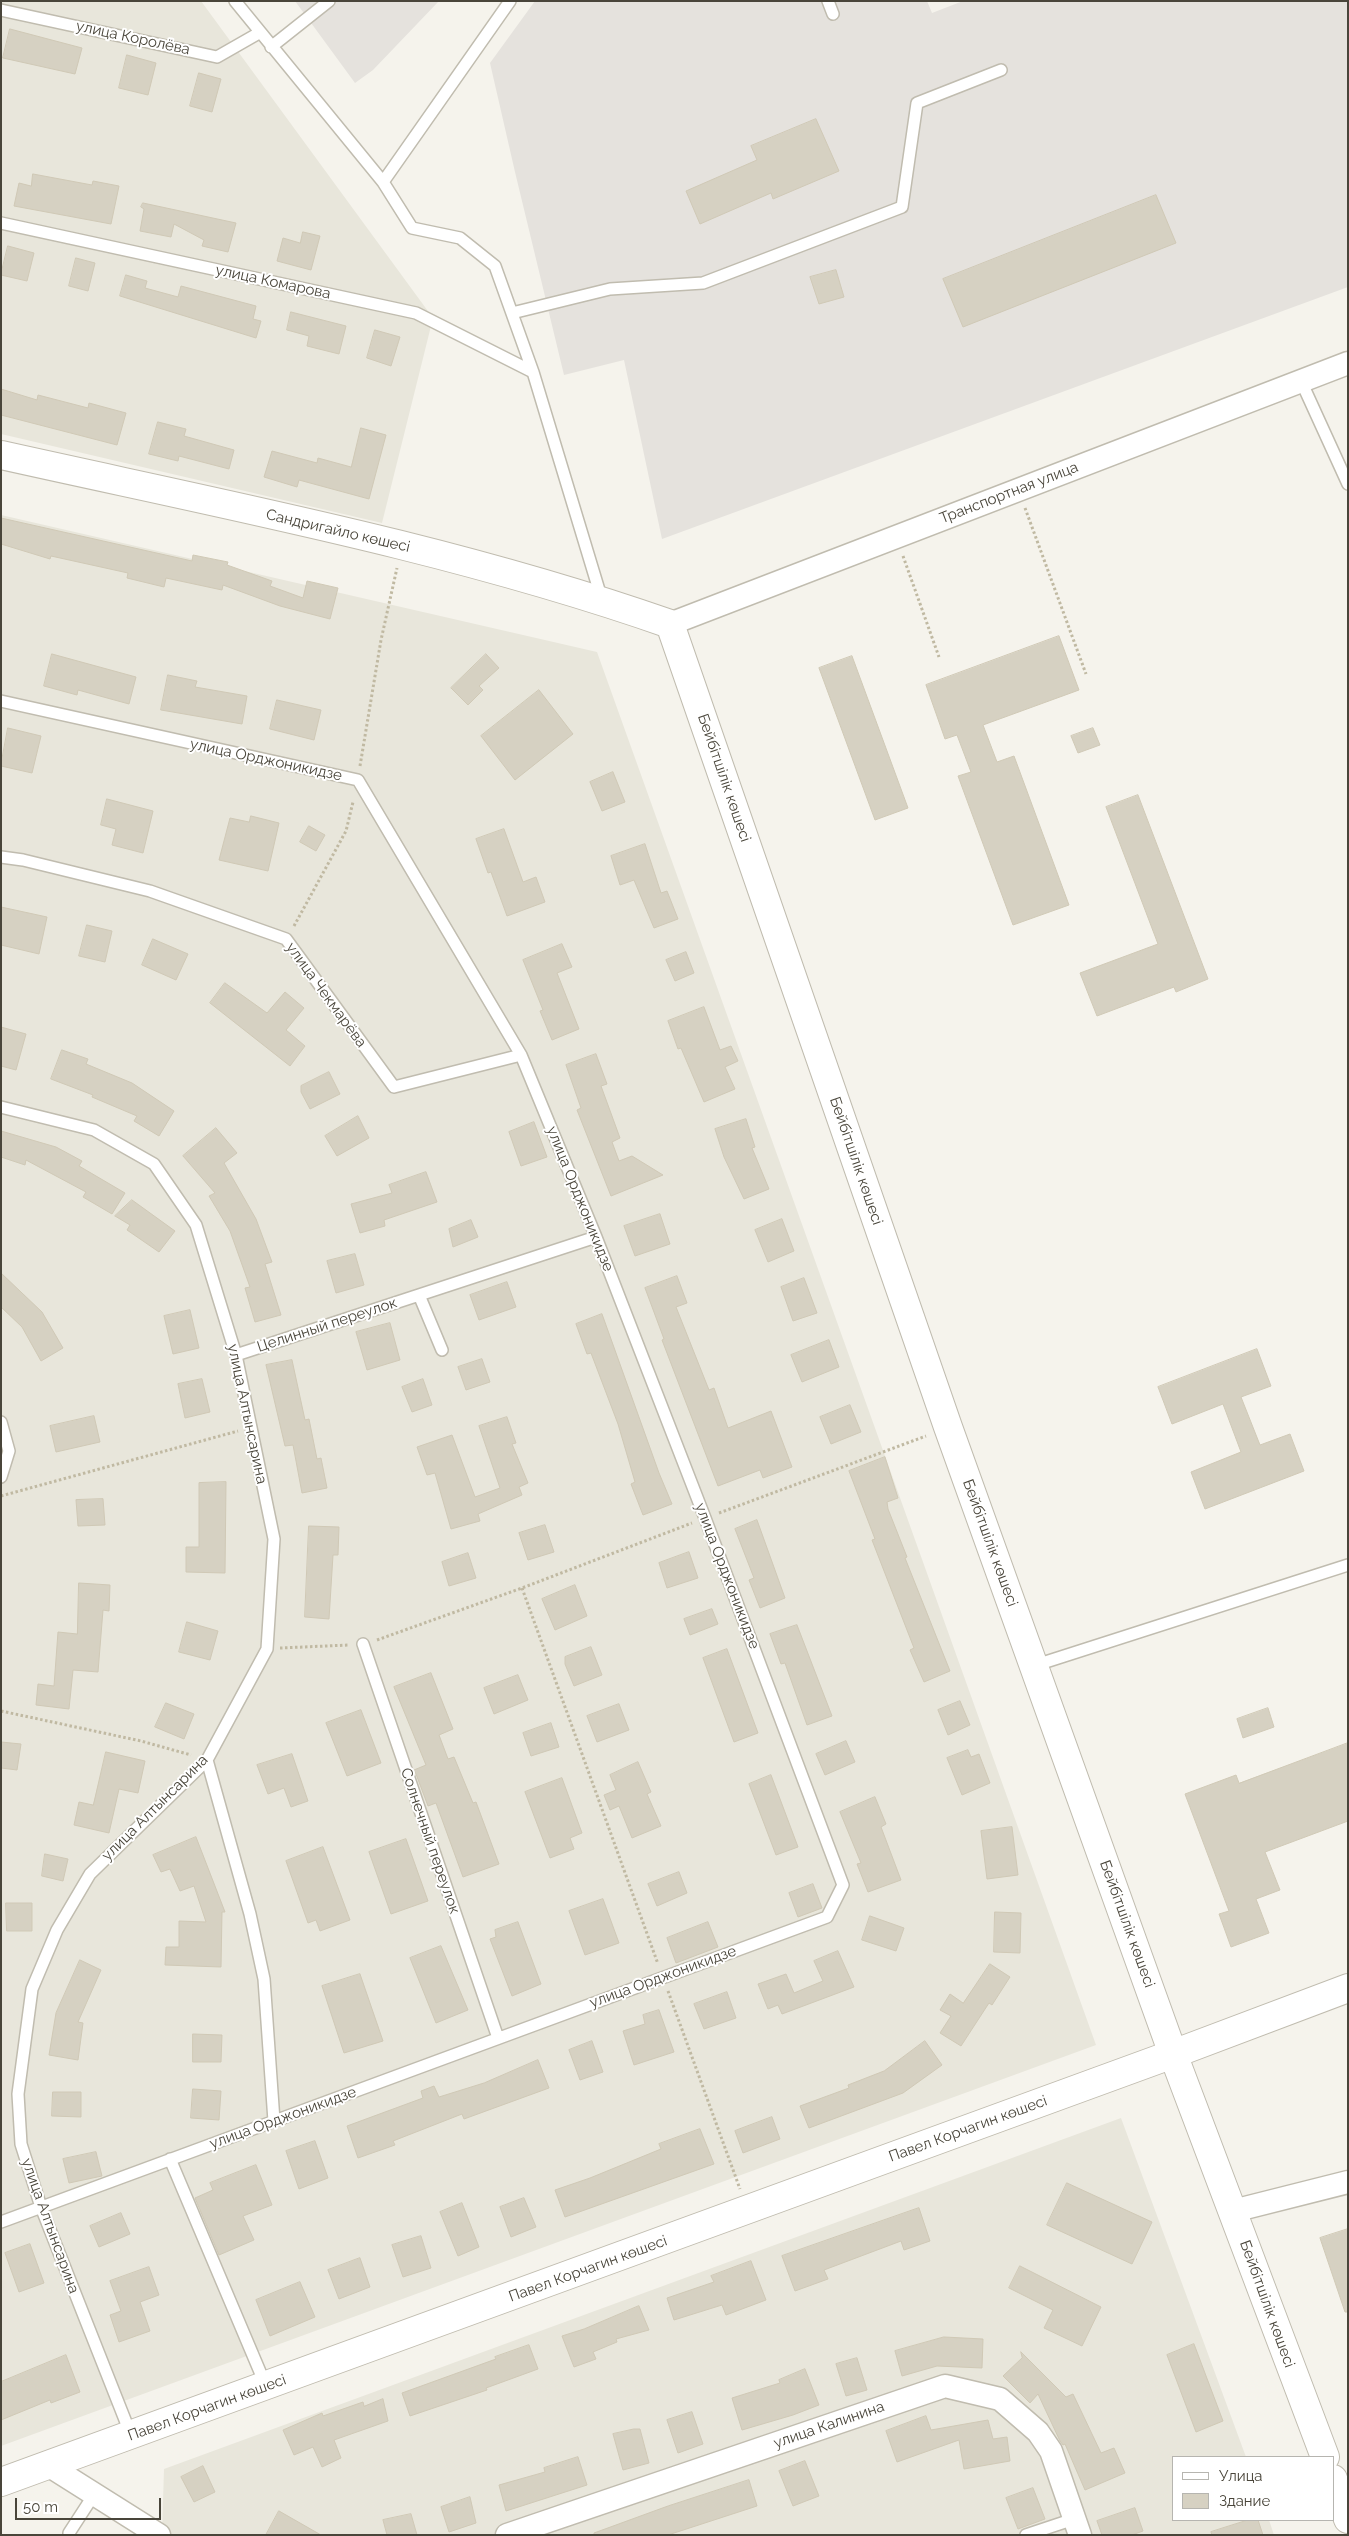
<!DOCTYPE html>
<meta charset="utf-8">
<style>
body{margin:0}
#map{position:relative;width:1349px;height:2536px;overflow:hidden;background:#f5f3ec;font-family:Raleway,sans-serif}
canvas{display:block}
.frame{position:absolute;inset:0;border:2px solid #49453a;pointer-events:none}
.legend{position:absolute;left:1172px;top:2456px;width:162px;height:65px;box-sizing:border-box;background:#fff;border:1px solid #b6b5b0;margin:0;padding:6px 9px;list-style:none;font-size:15px;color:#49453a}
.legend li{display:flex;align-items:center;gap:10px;height:25px}
.legend b{width:25px;border:1px solid #b6b5b0}
.scale{position:absolute;left:15px;top:2498px;width:146px;height:22px;box-sizing:border-box;border:2px solid #49453a;border-top:0;padding-left:6px;font-size:15px;line-height:18px;white-space:nowrap;color:#49453a;-webkit-text-stroke:4px #fff;paint-order:stroke}
</style>
<div id="map">
<canvas width="1349" height="2536"></canvas>
<div class="frame"></div>
<ul class="legend">
<li><b style="height:6px;background:#fff"></b>Улица</li>
<li><b style="height:14px;background:#d6d1c2"></b>Здание</li>
</ul>
<div class="scale">50 m</div>
</div>
<script>
const c = document.querySelector('canvas').getContext('2d');
c.lineJoin = 'round';
function fill(path, color) { c.fillStyle = color; c.fill(path, 'evenodd'); }
function trace(path, color, width, dash) { c.strokeStyle = color; c.lineWidth = width; c.lineCap = dash ? 'butt' : 'round'; c.setLineDash(dash || []); c.stroke(path); }
function label(font, color, halo, rows, align = 'center') {
  c.font = font + ' Raleway,sans-serif'; c.lineWidth = 4; c.setLineDash([]); c.textBaseline = 'middle'; c.strokeStyle = halo; c.fillStyle = color; for (const [text, x, y, turn = 0] of rows) {
    c.save(); c.translate(x, y); c.rotate((+turn || 0) * Math.PI / 180); c.textAlign = isNaN(turn) ? turn : align; if (halo) c.strokeText(text, 0, 0); c.fillText(text, 0, 0); c.restore();
  }
}
fill(new Path2D(`
 M1,1H201L433,318L382,523L1,434Z
 M1,515L597,652L1096,2045L1,2446Z
 M1121,2118L1246,2457H1173V2520H1269L1274,2535H162L164,2469Z`), '#e8e6db');
fill(new Path2D(`
 M295,1H439L373,70L355,83Z
 M535,1H927L932,13L963,1H1348V287L662,539L624,360L564,375L515,172L490,63Z`), '#e5e2dd');
const building = new Path2D(`
 M10,29L82,48L75,74L3,58Z
 M127,55L156,63L148,95L119,88Z
 M199,73L221,79L212,112L190,106Z
 M816,119L839,171L773,199L771,193L700,224L686,191L757,160L751,146Z
 M33,174L92,185L93,181L119,186L111,224L14,206L19,183L31,186Z
 M1156,195L1176,243L963,327L943,279Z
 M143,203L236,223L228,252L202,246L204,240L174,224L171,237L140,231L144,209L141,207Z
 M303,232L320,236L311,270L277,261L283,238L300,243Z
 M8,246L34,253L27,281L1,275Z
 M76,258L95,263L88,291L69,286Z
 M836,270L844,297L819,304L810,277Z
 M126,275L147,281L145,288L178,297L181,286L256,306L253,319L261,321L256,338L120,296Z
 M291,312L346,326L339,354L307,346L309,336L287,330Z
 M375,330L400,337L391,366L367,358Z
 M1,389L37,400L38,395L88,408L89,403L126,413L117,445L1,415Z
 M158,422L186,429L184,436L234,450L229,469L179,456L178,461L149,454Z
 M361,428L386,435L369,499L299,480L297,487L264,477L272,451L317,463L318,458L351,467Z
 M1,518L192,561L193,555L228,562L227,565L272,581L270,586L303,598L307,581L338,588L330,619L280,606L223,585L222,590L166,578L164,587L127,578L128,573L51,556L50,559L1,544Z
 M1059,636L1079,690L983,725L997,762L1014,756L1069,905L1013,925L958,776L971,772L957,735L945,739L926,685Z
 M52,654L136,677L129,704L78,690L77,695L44,686Z
 M486,654L499,668L479,686L483,690L468,705L451,688Z
 M852,656L908,808L875,820L819,668Z
 M168,675L197,681L195,687L247,696L242,724L161,710Z
 M539,690L573,734L515,780L481,736Z
 M277,700L321,710L314,740L270,729Z
 M8,728L41,736L32,773L1,766Z
 M1093,728L1100,745L1078,753L1071,736Z
 M613,772L625,802L602,811L590,782Z
 M1138,795L1208,979L1176,992L1174,987L1097,1016L1080,973L1158,944L1106,807Z
 M107,799L153,811L143,853L112,845L116,829L101,825Z
 M251,816L279,823L268,871L219,860L230,818L249,822Z
 M309,826L325,835L316,851L300,842Z
 M504,829L523,882L536,877L545,902L507,916L491,872L488,873L476,839Z
 M645,844L661,893L667,891L678,919L654,928L634,880L620,885L611,856Z
 M1,907L47,917L39,954L1,945Z
 M87,925L112,931L105,962L79,956Z
 M153,939L188,954L176,980L142,965Z
 M562,944L572,967L557,973L579,1029L552,1040L540,1011L543,1010L523,960Z
 M686,952L694,973L675,981L666,960Z
 M225,983L267,1013L285,992L304,1008L286,1030L305,1046L290,1066L210,1003Z
 M704,1007L720,1050L731,1046L738,1061L725,1067L735,1089L704,1102L681,1048L678,1049L668,1021Z
 M1,1027L26,1034L16,1070L1,1066Z
 M62,1050L88,1059L86,1064L132,1083L174,1111L159,1136L134,1121L137,1116L92,1097L93,1095L51,1079Z
 M596,1054L607,1084L601,1086L620,1138L612,1142L619,1161L632,1156L663,1175L611,1196L577,1110L581,1108L566,1065Z
 M329,1072L340,1094L310,1109L301,1092V1086Z
 M358,1116L369,1138L337,1156L325,1136Z
 M746,1119L755,1147L752,1148L769,1189L744,1199L724,1157L715,1129Z
 M534,1122L547,1157L521,1166L509,1132Z
 M216,1128L237,1153L224,1163L256,1219L272,1262L265,1264L281,1315L255,1322L245,1288L250,1287L230,1231L209,1196L215,1193L183,1156Z
 M1,1131L56,1147L82,1161L79,1166L125,1193L112,1214L83,1197L86,1192L26,1160L25,1165L1,1157Z
 M426,1172L437,1202L384,1220L385,1226L360,1233L351,1204L392,1193L389,1185Z
 M132,1200L175,1231L159,1252L127,1230L130,1225L115,1216Z
 M660,1214L670,1244L635,1256L624,1226Z
 M782,1219L794,1251L768,1262L755,1230Z
 M471,1220L478,1237L453,1247L449,1229Z
 M355,1254L364,1285L336,1293L327,1261Z
 M1,1273L42,1312L63,1348L41,1361L22,1327L1,1307Z
 M677,1276L687,1303L676,1307L709,1390L714,1388L728,1428L771,1411L792,1467L763,1478L760,1470L718,1486L662,1340L664,1339L645,1288Z
 M804,1278L817,1313L793,1321L781,1287Z
 M507,1282L516,1307L479,1320L470,1295Z
 M190,1310L199,1348L173,1354L164,1316Z
 M602,1314L659,1473L672,1504L643,1515L631,1484L635,1482L618,1424L591,1353L587,1354L576,1324Z
 M390,1323L400,1360L367,1370L356,1332Z
 M829,1340L839,1367L802,1382L791,1355Z
 M1257,1349L1271,1386L1241,1397L1260,1445L1290,1434L1304,1471L1205,1509L1191,1472L1241,1452L1223,1404L1172,1424L1158,1387Z
 M482,1359L490,1382L466,1390L458,1367Z
 M292,1360L305,1420L309,1419L317,1459L321,1458L327,1488L302,1493L293,1445L285,1446L266,1365Z
 M202,1379L210,1412L185,1418L178,1384Z
 M423,1379L432,1405L412,1412L402,1387Z
 M850,1405L861,1432L831,1444L820,1417Z
 M94,1416L100,1442L56,1452L50,1426Z
 M507,1417L516,1443L512,1444L528,1483L519,1487L522,1495L478,1514L480,1521L451,1529L435,1473L427,1475L417,1447L452,1435L475,1497L500,1488L479,1426Z
 M885,1457L898,1498L887,1502L888,1509L907,1557L905,1558L950,1671L924,1682L910,1650L914,1648L872,1540L875,1539L849,1471Z
 M226,1482L225,1573L186,1572V1547H199V1483Z
 M103,1499L105,1525L78,1526L76,1500Z
 M757,1520L785,1598L760,1608L749,1580L754,1578L735,1529Z
 M545,1525L554,1552L528,1560L519,1533Z
 M309,1526L339,1527L338,1555H333L329,1619L305,1617Z
 M689,1552L698,1578L667,1588L659,1563Z
 M468,1553L476,1578L449,1586L442,1562Z
 M79,1583L110,1585L109,1611L103,1610L98,1672L73,1670L69,1709L36,1705L38,1684L54,1686L58,1632L77,1634Z
 M575,1585L587,1616L555,1630L542,1599Z
 M712,1609L718,1624L690,1635L684,1619Z
 M187,1622L218,1631L210,1660L179,1652Z
 M797,1625L832,1716L807,1725L785,1663L781,1664L770,1634Z
 M591,1647L602,1675L574,1686L565,1664V1657Z
 M727,1649L758,1733L734,1742L703,1658Z
 M431,1673L453,1729L439,1735L448,1759L454,1757L473,1803L476,1802L499,1864L463,1877L436,1803L428,1806L416,1774L414,1770L426,1765L394,1687Z
 M518,1675L528,1700L494,1714L484,1688Z
 M960,1701L970,1725L948,1735L938,1710Z
 M166,1703L194,1714L184,1739L155,1727Z
 M619,1704L629,1730L597,1742L587,1716Z
 M1268,1708L1274,1727L1243,1738L1237,1719Z
 M361,1710L381,1763L347,1776L326,1723Z
 M551,1723L559,1747L531,1756L523,1733Z
 M846,1741L855,1762L825,1775L816,1754Z
 M1,1742L21,1744L17,1770L1,1768Z
 M1348,1743V1821L1265,1852L1280,1890L1256,1899L1269,1933L1231,1947L1219,1914L1229,1911L1185,1794L1236,1775L1239,1783Z
 M968,1750L971,1757L979,1754L990,1783L962,1795L947,1758Z
 M106,1752L145,1761L138,1793L119,1789L109,1833L74,1825L79,1802L93,1805Z
 M292,1754L308,1801L291,1807L284,1788L268,1794L257,1765Z
 M638,1762L651,1792L647,1794L661,1826L632,1838L619,1806L610,1810L604,1795L616,1790L610,1775Z
 M771,1775L798,1847L776,1855L749,1784Z
 M562,1778L582,1833L570,1838L574,1849L550,1858L525,1792Z
 M875,1797L886,1824L881,1827L901,1880L868,1892L857,1864L861,1863L840,1812Z
 M1012,1827L1018,1875L987,1879L981,1831Z
 M196,1837L225,1912H222L221,1967L165,1965L166,1947H179V1921L206,1922L194,1886L180,1891L170,1869L161,1872L153,1855Z
 M406,1839L428,1901L391,1914L369,1852Z
 M323,1847L350,1920L320,1931L316,1920L308,1923L286,1861Z
 M45,1854L68,1859L63,1881L42,1876Z
 M679,1872L687,1893L657,1906L648,1884Z
 M813,1884L822,1908L798,1917L789,1893Z
 M603,1899L619,1943L585,1955L569,1911Z
 M6,1903H32V1931H7Z
 M995,1912L1021,1913L1020,1953L994,1952Z
 M870,1916L904,1928L896,1951L862,1940Z
 M518,1922L541,1984L512,1996L490,1939L496,1937L495,1930Z
 M708,1922L718,1947L676,1963L667,1938Z
 M441,1946L468,2010L436,2023L410,1958Z
 M838,1951L854,1987L782,2014L778,2005L768,2009L758,1984L786,1974L794,1993L823,1981L814,1961Z
 M80,1960L101,1970L78,2022L83,2023L78,2060L49,2055L56,2013Z
 M990,1964L1010,1977L992,2005L989,2003L961,2046L940,2033L951,2016L940,2010L950,1994L963,2003Z
 M360,1974L383,2041L344,2053L322,1986Z
 M727,1992L736,2018L704,2029L694,2004Z
 M659,2010L674,2052L634,2065L623,2031L645,2024L643,2015Z
 M193,2034L222,2035L221,2062H193Z
 M592,2041L603,2072L580,2080L569,2050Z
 M925,2041L942,2065L903,2093L809,2128L800,2106L849,2088L848,2085L884,2071Z
 M538,2060L549,2088L464,2119L462,2114L393,2141L395,2145L358,2158L347,2126L423,2098L421,2091L434,2086L439,2097L484,2083Z
 M193,2089L221,2091L219,2120L191,2118Z
 M53,2092H81V2117L52,2116Z
 M772,2117L780,2139L743,2153L735,2131Z
 M700,2129L714,2164L565,2217L555,2190L590,2178L661,2149L659,2144Z
 M315,2141L328,2178L299,2189L286,2151Z
 M96,2152L102,2176L69,2183L63,2159Z
 M256,2165L272,2205L243,2216L254,2240L219,2255L195,2198L213,2190L210,2183Z
 M1067,2183L1152,2222L1132,2264L1047,2225Z
 M524,2198L536,2227L511,2237L500,2207Z
 M462,2203L479,2247L458,2256L440,2212Z
 M919,2208L930,2241L904,2250L901,2241L824,2270L828,2279L795,2291L782,2256Z
 M121,2213L130,2234L99,2247L90,2226Z
 M1348,2229V2312H1345L1320,2238Z
 M421,2236L431,2268L403,2277L392,2245Z
 M30,2244L44,2283L19,2292L5,2253Z
 M360,2258L370,2287L339,2299L328,2270Z
 M751,2261L766,2300L726,2315L722,2305L674,2320L667,2298L714,2282L711,2276Z
 M1020,2266L1101,2307L1082,2346L1044,2328L1053,2310L1009,2288Z
 M149,2267L159,2295L140,2302L150,2331L119,2342L110,2315L121,2311L110,2281Z
 M300,2282L315,2317L270,2336L256,2300Z
 M639,2306L649,2330L616,2339L617,2342L593,2352L596,2359L574,2367L562,2336L584,2329Z
 M944,2337L983,2339L982,2368L937,2366L902,2376L895,2351Z
 M1194,2344L1223,2421L1196,2432L1167,2355Z
 M529,2345L538,2369L486,2388L487,2390L410,2416L402,2393L496,2359L495,2357Z
 M1021,2352L1066,2397L1073,2394L1101,2453L1114,2448L1125,2473L1085,2490L1065,2444L1063,2445L1060,2441L1038,2394L1030,2403L1003,2376L1022,2358Z
 M66,2355L80,2392L51,2403L50,2400L1,2420V2382Z
 M857,2358L867,2390L846,2396L836,2364Z
 M805,2369L819,2405L793,2415L742,2430L732,2398L780,2383L779,2380Z
 M383,2399L388,2421L334,2440L341,2458L322,2467L313,2447L294,2455L283,2430L322,2413L323,2416L363,2402L364,2406Z
 M692,2412L703,2444L678,2453L667,2420Z
 M926,2416L931,2430L988,2420L993,2439L1007,2437L1010,2461L964,2469L959,2440L897,2462L886,2431Z
 M634,2429H640L649,2463L623,2470L613,2434Z
 M578,2457L587,2485L506,2511L499,2485L545,2472L544,2468Z
 M805,2461L819,2496L793,2506L779,2471Z
 M203,2466L215,2492L194,2502L181,2477Z
 M749,2480L757,2506L668,2535H594V2533L668,2506Z
 M1033,2488L1045,2519L1018,2529L1006,2498Z
 M470,2497L476,2523L449,2532L441,2507Z
 M1135,2508L1143,2531L1132,2535H1102L1097,2521Z
 M279,2511L321,2535H266Z
 M411,2514L417,2535H387L383,2520Z
 M1248,2520H1258L1263,2535H1212L1211,2532Z`);
fill(building, '#d6d1c2');
trace(building, '#d0c9b6', 1);
const service = new Path2D(`
 M235,1L383,182L412,228L460,238L495,266L533,372L602,600
 M828,1L833,14
 M1,10L217,57L259,33
 M271,47L329,1
 M383,182L510,1
 M1,223L416,313L533,372
 M512,313L610,289L703,283L902,207L917,103L1001,70
 M1301,381L1348,484
 M1,701L358,780L521,1055L596,1237L705,1518L843,1885L827,1917L1,2222
 M1,857L23,860L150,891L286,939L394,1087L521,1055
 M1,1107L94,1130L154,1164L196,1225L236,1355L274,1539L267,1649L207,1760L90,1874L57,1930L32,1989L18,2094L21,2144L41,2207L131,2435
 M419,1295L442,1350
 M236,1355L596,1237
 M1,1422L9,1451L1,1477
 M363,1644L498,2038
 M1033,1666L1348,1565
 M207,1760L250,1914L264,1979L274,2121
 M170,2159L266,2386
 M69,2533L95,2493
 M1026,2535L1074,2519`);
const minor = new Path2D(`
 M670,624L1348,363
 M1233,2211L1348,2182
 M48,2465L159,2535
 M507,2535L945,2386L1000,2399L1038,2432L1051,2451L1080,2535`);
const tertiary = new Path2D(`
 M1,455C225,505 453,548 670,624L948,1427L1173,2054L1325,2457
 M1333,2479L1348,2519
 M1,2482L1173,2054L1348,1988`);
trace(service, '#c0bcaf', 14);
trace(minor, '#c0bcaf', 25);
trace(tertiary, '#c0bcaf', 30);
trace(new Path2D(`
 M1025,508L1086,674
 M903,556L939,657
 M360,766L381,640L397,568
 M294,926L346,831L353,802
 M1,1496L238,1431
 M719,1513L926,1436
 M522,1588L658,1964
 M377,1640L522,1588L692,1523
 M280,1648L349,1645
 M1,1711L141,1741L191,1755
 M668,1991L740,2189`), '#c0b9a2', 3, [2.5, 2.5]);
trace(service, '#fff', 11);
trace(minor, '#fff', 22);
trace(tertiary, '#fff', 28);
label('15px', '#49453a', '#fff', [
 ["улица Королёва",133,38,12],
 ["улица Комарова",273,282,12],
 ["Транспортная улица",1009,493,-21],
 ["Сандригайло көшесі",338,531,13],
 ["улица Орджоникидзе",266,760,12],
 ["Бейбітшілік көшесі",724,778,71],
 ["улица Чекмарёва",326,995,54],
 ["Бейбітшілік көшесі",856,1161,71],
 ["улица Орджоникидзе",580,1199,68],
 ["Целинный переулок",327,1325,-18],
 ["улица Алтынсарина",247,1414,78],
 ["Бейбітшілік көшесі",990,1543,70],
 ["улица Орджоникидзе",727,1576,69],
 ["улица Алтынсарина",155,1808,-45],
 ["Солнечный переулок",430,1841,71],
 ["Бейбітшілік көшесі",1127,1924,70],
 ["улица Орджоникидзе",663,1977,-20],
 ["улица Орджоникидзе",283,2118,-20],
 ["Павел Корчагин көшесі",968,2129,-20],
 ["улица Алтынсарина",50,2226,70],
 ["Павел Корчагин көшесі",588,2269,-20],
 ["Бейбітшілік көшесі",1267,2304,70],
 ["Павел Корчагин көшесі",207,2408,-20],
 ["улица Калинина",829,2425,-19]
]);
</script>
